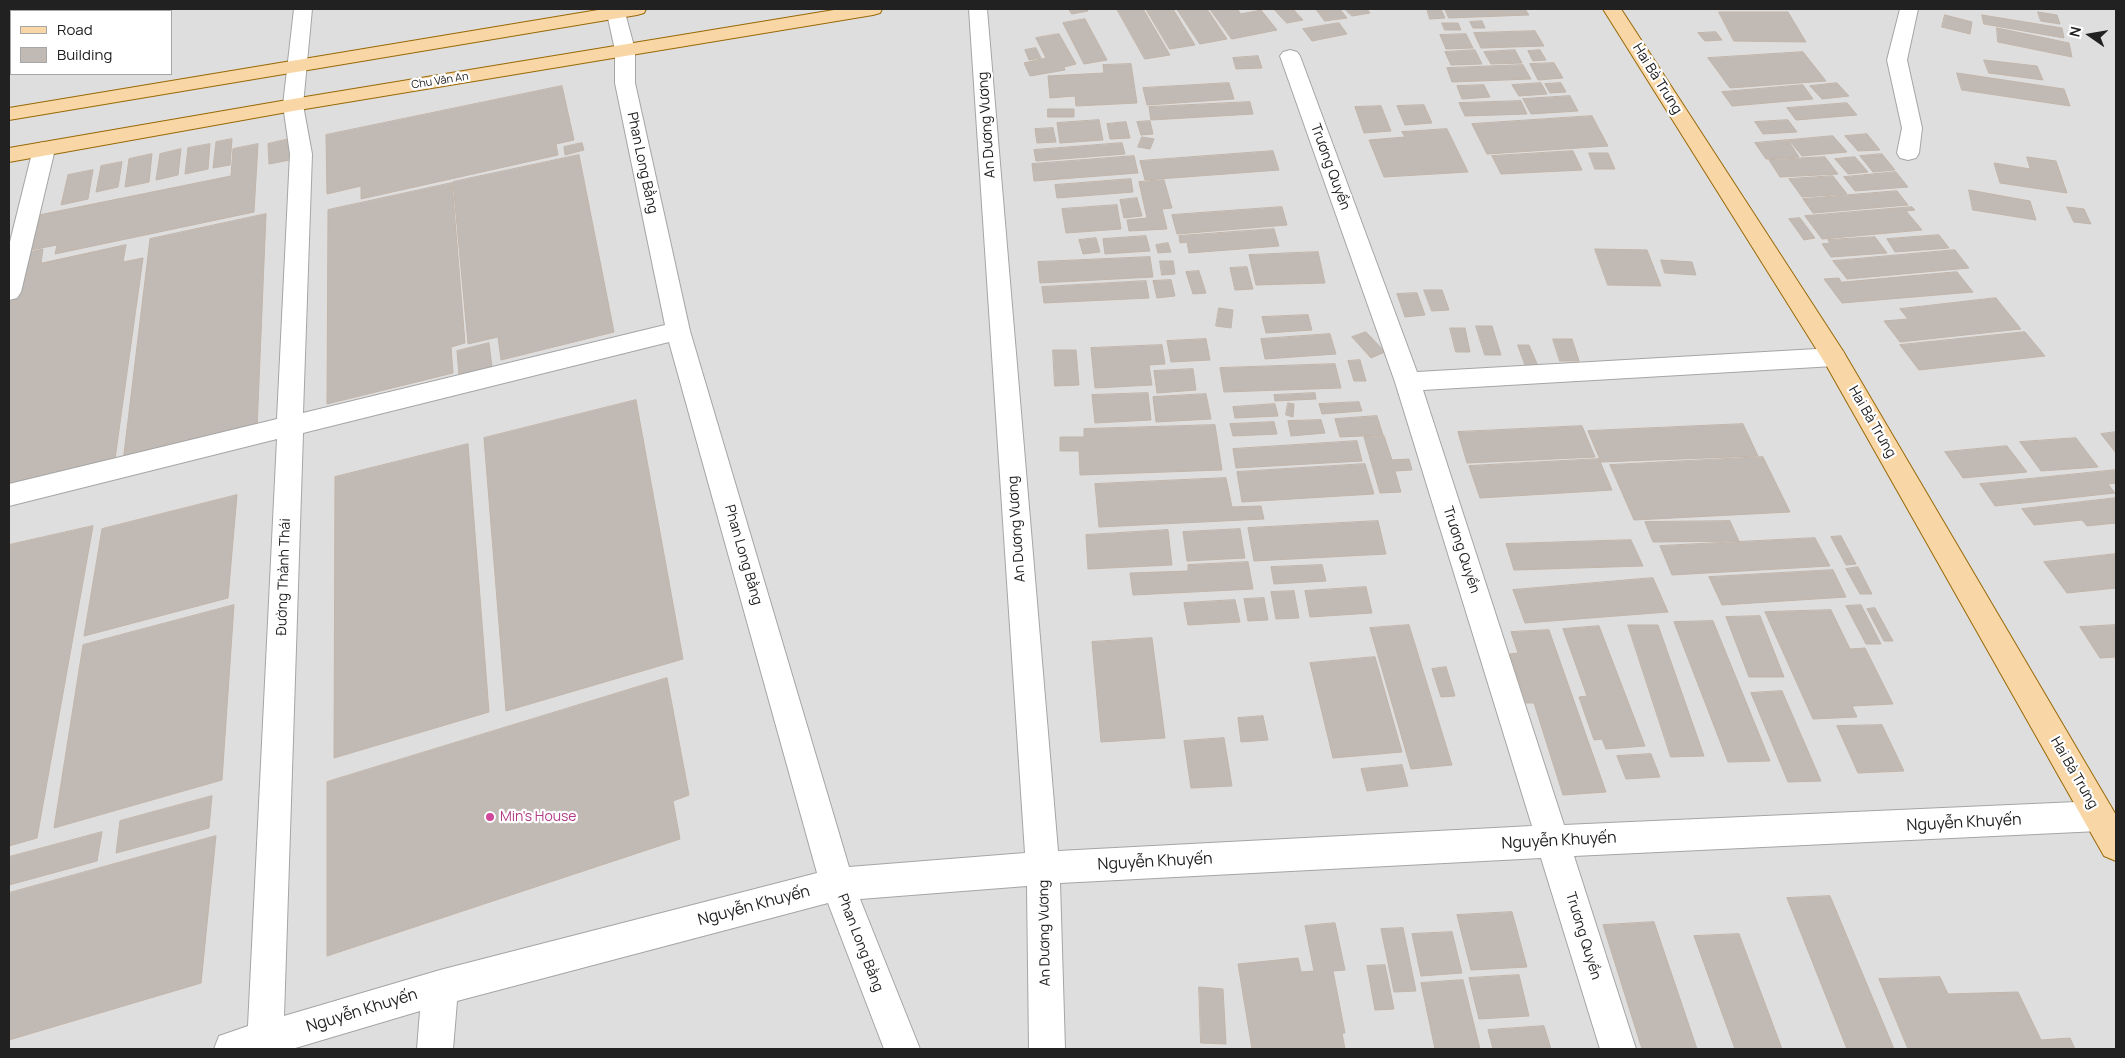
<!DOCTYPE html>
<meta charset="utf-8">
<style>
body{margin:0}
#map{position:relative;width:2125px;height:1058px;overflow:hidden;background:#f1eee8;font-family:Manrope,sans-serif}
canvas{display:block}
.frame{position:absolute;inset:0;border:10px solid #212121;pointer-events:none}
.legend{position:absolute;left:10px;top:10px;width:162px;height:65px;box-sizing:border-box;background:#fff;border:1px solid #a6a6a6;margin:0;padding:6px 9px;list-style:none;font-size:15px;color:#212121}
.legend li{display:flex;align-items:center;gap:10px;height:25px}
.legend b{width:25px;border:1px solid #a6a6a6}
.north{position:absolute;left:2065px;top:10px;width:50px;height:50px;-webkit-text-stroke:4px #fff;paint-order:stroke;rotate:283deg;font-size:14px;font-weight:700;line-height:20px;text-align:center;color:#212121}
.north::after{content:'';display:block;margin:auto;width:18px;height:22px;background:#212121;clip-path:polygon(50% 0,100% 100%,50% 72%,0 100%)}
</style>
<div id="map">
<canvas width="2125" height="1058"></canvas>
<div class="frame"></div>
<ul class="legend">
<li><b style="height:6px;background:#f9d6a5"></b>Road</li>
<li><b style="height:14px;background:#c1bab4"></b>Building</li>
</ul>
<div class="north">N</div>
</div>
<script>
const c = document.querySelector('canvas').getContext('2d');
c.lineJoin = 'round';
function fill(path, color) { c.fillStyle = color; c.fill(path, 'evenodd'); }
function trace(path, color, width, dash) { c.strokeStyle = color; c.lineWidth = width; c.lineCap = dash ? 'butt' : 'round'; c.setLineDash(dash || []); c.stroke(path); }
function label(font, color, halo, rows, align = 'center') {
  c.font = font + ' Manrope,sans-serif'; c.lineWidth = 4.5; c.setLineDash([]); c.textBaseline = 'middle'; c.strokeStyle = halo; c.fillStyle = color; for (const [text, x, y, turn = 0] of rows) {
    c.save(); c.translate(x, y); c.rotate((+turn || 0) * Math.PI / 180); c.textAlign = isNaN(turn) ? turn : align; if (halo) c.strokeText(text, 0, 0); c.fillText(text, 0, 0); c.restore();
  }
}
fill(new Path2D(`
 M9,9H2116V1049H9ZM11,11H171V74H11Z`), '#dfdede');
const building = new Path2D(`
 M1069,9H1086L1088,11L1072,14Z
 M1117,9H1143L1170,55L1145,59Z
 M1146,9H1173L1195,45L1170,49Z
 M1177,9H1207L1227,39L1200,44Z
 M1210,9H1237L1241,14L1261,10L1277,30L1232,39Z
 M1274,9H1293L1303,20L1287,23Z
 M1316,9H1340L1347,18L1325,21Z
 M1345,9H1367L1370,13L1352,16Z
 M1427,9H1441L1445,18L1430,19Z
 M1445,9H1525L1529,15L1449,18Z
 M1719,12H1788L1806,42L1734,41Z
 M2038,12L2057,15L2060,24L2041,21Z
 M1945,15L1972,22L1970,34L1942,27Z
 M1982,15L2062,28L2064,38L1984,24Z
 M1085,19L1107,60L1084,64L1063,23Z
 M1482,21L1485,28H1473L1470,22Z
 M1339,23L1347,34L1312,41L1303,29Z
 M1442,23H1458L1461,30H1445Z
 M1997,28L2069,43L2072,57L1998,42Z
 M1535,31L1544,46L1481,48L1474,33Z
 M1716,32L1722,40L1705,41L1698,33Z
 M1059,34L1076,64L1064,67L1065,70L1030,76L1024,63L1046,58L1036,38Z
 M1466,34L1473,48L1446,49L1440,35Z
 M1036,48L1041,58L1029,60L1025,50Z
 M1475,50L1482,64L1451,65L1445,52Z
 M1515,50L1522,63L1491,64L1484,52Z
 M1540,50L1546,60L1533,61L1528,51Z
 M1803,52L1826,81L1730,88L1708,58Z
 M1258,56L1262,68L1236,69L1233,58Z
 M1984,60L2037,66L2043,80L1989,73Z
 M1554,63L1563,78L1538,80L1530,64Z
 M1131,64L1137,103L1076,106L1075,96L1050,98L1048,76L1104,73L1103,65Z
 M1523,65L1531,79L1452,82L1447,68Z
 M1957,73L2064,89L2070,106L1962,90Z
 M1229,83L1234,99L1147,105L1143,88Z
 M1541,83L1547,94L1519,96L1512,85Z
 M1561,83L1566,92L1550,93L1545,84Z
 M1837,83L1849,96L1822,99L1810,86Z
 M1484,85L1490,97L1462,99L1457,86Z
 M1803,85L1813,99L1732,106L1722,92Z
 M562,86L574,140L556,144L558,155L361,199V186L327,194L326,135Z
 M1570,96L1578,111L1531,114L1523,99Z
 M1521,101L1527,114L1465,116L1459,103Z
 M1250,102L1253,114L1151,120L1149,107Z
 M1847,103L1857,115L1796,120L1787,108Z
 M1424,105L1432,123L1405,125L1397,106Z
 M1381,106L1391,131L1364,133L1355,107Z
 M1048,109H1074V117H1048Z
 M1592,116L1608,146L1487,154L1472,124Z
 M1099,120L1103,140L1060,143L1057,123Z
 M1788,120L1797,132L1763,134L1755,122Z
 M1150,121L1153,134L1141,135L1137,122Z
 M1126,122L1130,138L1110,139L1107,124Z
 M1053,128L1056,142L1037,143L1035,129Z
 M1447,129L1468,172L1384,177L1369,140L1405,137L1402,132Z
 M1867,134L1880,150L1858,151L1845,136Z
 M1833,136L1847,152L1802,156L1789,140Z
 M1142,137L1154,139L1150,149L1138,147Z
 M232,139L230,165L213,168L216,142Z
 M289,139L290,160L269,164L268,144Z
 M1788,140L1799,157L1766,159L1755,143Z
 M582,143L584,150L565,155L564,147Z
 M1122,143L1125,154L1036,161L1034,150Z
 M210,144L208,169L185,174L188,148Z
 M258,144L254,212L55,254L57,245L26,251L34,216L231,176L233,149Z
 M181,149L178,175L156,180L160,154Z
 M1273,151L1279,170L1145,180L1140,161Z
 M1573,151L1582,170L1501,174L1492,156Z
 M1589,153H1608L1615,169H1595Z
 M152,154L149,182L125,187L129,159Z
 M1882,154L1895,170L1873,172L1860,156Z
 M579,155L614,332L501,360L498,337L468,344L453,182Z
 M1134,156L1138,173L1034,181L1032,164Z
 M1825,157L1838,174L1780,177L1769,160Z
 M1855,157L1868,172L1848,174L1835,159Z
 M2027,157L2056,161L2067,193L2000,183L1994,163L2030,169Z
 M122,162L118,187L96,192L101,166Z
 M93,170L88,199L61,205L68,175Z
 M1896,172L1908,187L1855,191L1844,177Z
 M1833,176L1847,194L1802,197L1789,179Z
 M1131,179L1133,192L1057,198L1055,185Z
 M1164,180L1172,208L1162,209L1167,229L1129,231L1127,220L1147,218L1139,182Z
 M452,183L465,343L451,347L453,373L327,404L328,210Z
 M1969,190L2030,201L2036,220L1973,210Z
 M1897,191L1908,205L1813,213L1803,199Z
 M1137,198L1142,216L1124,218L1120,200Z
 M1117,205L1121,229L1066,233L1062,209Z
 M1282,207L1287,225L1177,234L1172,215Z
 M1912,207L1915,210L1906,211L1922,230L1822,239L1805,216Z
 M2067,207L2084,209L2091,224L2074,222Z
 M266,214L257,429L123,462L150,239Z
 M1800,218L1815,238L1804,240L1789,219Z
 M1274,229L1279,246L1189,253L1187,242L1180,243L1179,236Z
 M1939,235L1949,248L1895,252L1887,239Z
 M1146,236L1150,251L1105,254L1103,239Z
 M1875,237L1887,253L1831,257L1822,244L1830,243L1828,240Z
 M1096,238L1100,252L1083,254L1079,240Z
 M1168,243L1171,252L1158,253L1156,245Z
 M126,245L123,262L143,258L114,466L9,491V307L21,254L43,249L41,263Z
 M1595,249L1647,250L1661,286L1608,285Z
 M1955,250L1969,268L1847,279L1833,261Z
 M1318,252L1325,283L1256,285L1249,255Z
 M1150,257L1153,277L1040,283L1038,262Z
 M1661,260L1692,262L1696,275L1665,273Z
 M1160,261H1173L1175,274L1162,275Z
 M1247,267L1253,289L1235,290L1230,268Z
 M1199,271L1206,293L1193,294L1186,272Z
 M1957,272L1973,292L1842,303L1824,279L1839,278L1841,282Z
 M1171,280L1175,296L1157,298L1153,281Z
 M1146,281L1149,298L1044,303L1042,287Z
 M1424,290H1442L1449,310L1432,311Z
 M1417,293L1425,315L1405,317L1397,294Z
 M1996,298L2021,329L1900,342L1884,321L1908,319L1900,309Z
 M1219,308L1233,310L1231,328L1216,326Z
 M1308,315L1312,330L1266,333L1262,317Z
 M1476,326H1492L1501,355H1485Z
 M1450,328H1465L1470,352H1456Z
 M1366,332L1385,352L1371,358L1352,337Z
 M2025,332L2045,356L1919,370L1900,345Z
 M1330,334L1336,354L1265,359L1261,339Z
 M1206,339L1210,360L1171,362L1167,341Z
 M1553,339H1572L1579,361H1560Z
 M489,343L492,367L459,375L457,351Z
 M1162,345L1165,364L1149,365L1152,385L1095,388L1091,348Z
 M1518,345H1529L1538,366L1526,367Z
 M1053,350H1076L1079,385L1055,386Z
 M1360,360L1366,381H1354L1348,361Z
 M1335,364L1341,388L1224,392L1220,368Z
 M1193,369L1196,390L1157,393L1154,371Z
 M1148,393L1151,420L1095,423L1092,395Z
 M1315,393L1316,399L1275,401L1274,395Z
 M1206,394L1211,419L1156,422L1153,397Z
 M636,400L683,659L506,711L484,438Z
 M1359,402L1362,411L1322,414L1319,404Z
 M1288,403L1294,404L1293,417L1286,415Z
 M1275,404L1278,416L1235,418L1233,407Z
 M1377,416L1383,435L1340,437L1335,419Z
 M1321,420L1325,433L1291,436L1288,421Z
 M1274,422L1277,434L1233,436L1230,424Z
 M1743,424L1758,456L1601,462L1588,431Z
 M1215,425L1222,470L1080,475L1079,451H1060V437H1084V429Z
 M1582,426L1595,457L1467,463L1458,432Z
 M2116,432V453L2101,434Z
 M1384,436L1392,460L1409,459L1412,470L1395,471L1401,492L1380,493L1364,437Z
 M2076,438L2098,467L2041,471L2020,442Z
 M1357,441L1362,461L1236,468L1233,449Z
 M468,444L489,712L334,758L335,477Z
 M2007,446L2027,472L1963,478L1945,452Z
 M1763,457L1790,512L1634,520L1610,465Z
 M1599,459L1612,490L1480,498L1469,466Z
 M1365,464L1374,494L1242,502L1237,472Z
 M2116,470V483L2108,484L2115,493L1995,506L1980,484Z
 M1226,478L1232,507L1261,506L1264,519L1099,527L1095,484Z
 M237,495L228,598L84,636L102,529Z
 M2116,498V523L2087,526L2082,520L2034,525L2022,509Z
 M1378,521L1386,554L1254,561L1248,528Z
 M1730,521L1739,541L1653,542L1645,522Z
 M93,526L37,838L9,846V545Z
 M1240,529L1245,558L1187,561L1183,532Z
 M1168,530L1172,565L1088,569L1086,535Z
 M1841,536L1856,564L1846,565L1831,537Z
 M1815,538L1830,566L1672,575L1660,546Z
 M1631,540L1643,566L1514,570L1506,544Z
 M2116,554V588L2067,593L2044,562Z
 M1248,562L1253,589L1133,595L1130,573L1188,571V565Z
 M1322,565L1326,581L1274,584L1271,567Z
 M1858,567L1872,594H1860L1846,569Z
 M1833,570L1846,597L1722,605L1709,577Z
 M1653,578L1668,612L1525,623L1513,590Z
 M1366,587L1372,613L1310,617L1305,591Z
 M1294,591L1299,618L1276,619L1271,592Z
 M1264,598L1268,620L1248,621L1244,599Z
 M1235,600L1240,622L1188,625L1184,603Z
 M234,605L222,780L54,828L83,645Z
 M1861,605L1881,644H1866L1846,606Z
 M1875,608L1893,641H1884L1867,609Z
 M1831,610L1850,649L1865,648L1893,704L1852,706L1857,717L1813,719L1765,612Z
 M1760,616L1784,677H1749L1726,617Z
 M1713,621L1770,761L1728,762L1674,622Z
 M1409,625L1452,765L1411,769L1370,628Z
 M1628,625H1658L1704,756L1671,757Z
 M2116,625V657L2100,658L2080,627Z
 M1599,626L1645,746L1606,749L1602,739L1594,740L1579,697L1587,696L1563,629Z
 M1549,630L1606,792L1563,795L1534,703H1526L1510,654L1518,653L1511,632Z
 M1152,638L1165,738L1101,742L1092,642Z
 M1375,657L1402,752L1333,758L1310,663Z
 M1446,667L1455,696L1441,697L1432,669Z
 M667,678L689,795L673,801L680,839L327,956V782Z
 M1782,691L1821,781L1788,782L1751,693Z
 M1263,716L1268,740L1241,742L1238,718Z
 M1882,725L1904,771L1858,773L1837,726Z
 M1224,738L1232,786L1191,788L1184,741Z
 M1651,754L1660,777L1626,779L1617,756Z
 M1402,765L1408,786L1367,791L1361,769Z
 M212,796L209,828L116,853L120,821Z
 M102,832L97,861L9,885V857Z
 M216,836L201,983L9,1040V893Z
 M1830,896L1894,1049H1847L1787,898Z
 M1512,912L1527,967L1471,970L1457,915Z
 M1654,922L1697,1049H1642L1603,925Z
 M1335,923L1345,970L1333,971L1345,1033H1342L1345,1049H1252L1238,964L1298,958L1301,972L1314,971L1305,926Z
 M1403,928L1416,991L1394,992L1381,929Z
 M1452,932L1462,973L1421,976L1412,934Z
 M1739,934L1782,1049H1735L1694,936Z
 M1385,965L1394,1009L1375,1010L1367,966Z
 M1519,975L1529,1016L1479,1019L1469,978Z
 M1940,977L1948,994L2018,992L2041,1040L2070,1038L2075,1049H1908L1879,979Z
 M1463,980L1480,1049H1435L1421,983Z
 M1199,987L1223,989L1226,1044L1201,1043Z
 M1544,1026L1551,1049H1493L1488,1030Z`);
fill(building, '#c1bab4');
trace(building, '#c2b5aa', 1);
const minor = new Path2D(`
 M294,9H312L303,105L312,154L303,413L665,325L615,83V50L606,9H624L635,50V83L690,331L849,867L1025,853L969,9H987L1058,851L1532,826L1395,382L1280,56L1283,52L1290,50L1297,52L1300,56L1417,372L1834,348L1843,351L1846,357L1843,363L1834,366L1423,390L1564,825L2099,801L2110,805L2115,816L2110,827L2099,831L1574,856L1636,1049H1600L1541,858L1060,883L1065,1049H1029L1027,886L860,899L920,1049H884L828,903L457,1001L453,1049H417L420,1011L292,1049H214L219,1036L248,1026L277,439L9,506V484L277,419L290,154L283,105ZM669,342L817,873L440,970L284,1016L303,433Z
 M1900,9H1918L1907,60L1922,128L1919,153L1916,158L1908,160L1900,158L1897,153L1902,128L1887,60Z
 M44,142L52,144L55,149L21,292L17,298L9,300V246L33,149L36,144Z`);
const major = new Path2D(`
 M604,9H646L644,13L637,15L9,120V108Z
 M840,9H882L880,13L873,15L293,111L9,162V148L293,99Z
 M1603,9H1621L1843,351L2116,815V861L2104,856L1825,363Z`);
trace(minor, '#a5a5a5', 2);
trace(major, '#986906', 2);
fill(minor, '#fff');
fill(major, '#f9d6a5');
for (const [x, y, r, color] of [
 [490,817,5,"#d1479c"]
]) { const dot = new Path2D(); dot.arc(x, y, r, 0, 2 * Math.PI); c.fillStyle = color; c.fill(dot); trace(dot, '#fff', 2); }
label('11px', '#212121', '#fff', [
 ["Chu Văn An",440,81,-9]
]);
label('14px', '#212121', '#fff', [
 ["Hai Bà Trưng",1657,79,58],
 ["An Dương Vương",987,125,-94],
 ["Phan Long Bằng",642,163,78],
 ["Trương Quyền",1330,167,70],
 ["Hai Bà Trưng",1872,422,60],
 ["An Dương Vương",1017,529,-94],
 ["Trương Quyền",1461,550,72],
 ["Phan Long Bằng",743,555,74],
 ["Đường Thành Thái",284,577,-88],
 ["Hai Bà Trưng",2074,773,60],
 ["An Dương Vương",1045,933,-91],
 ["Trương Quyền",1583,936,73],
 ["Phan Long Bằng",860,943,69]
]);
label('14px', '#b23c85', '#fff', [
 ["Min's House",500,817]
], 'left');
label('16px', '#212121', '#fff', [
 ["Nguyễn Khuyến",1964,823,-3],
 ["Nguyễn Khuyến",1559,841,-3],
 ["Nguyễn Khuyến",1155,862,-3],
 ["Nguyễn Khuyến",754,906,-15],
 ["Nguyễn Khuyến",362,1011,-17]
]);
</script>
